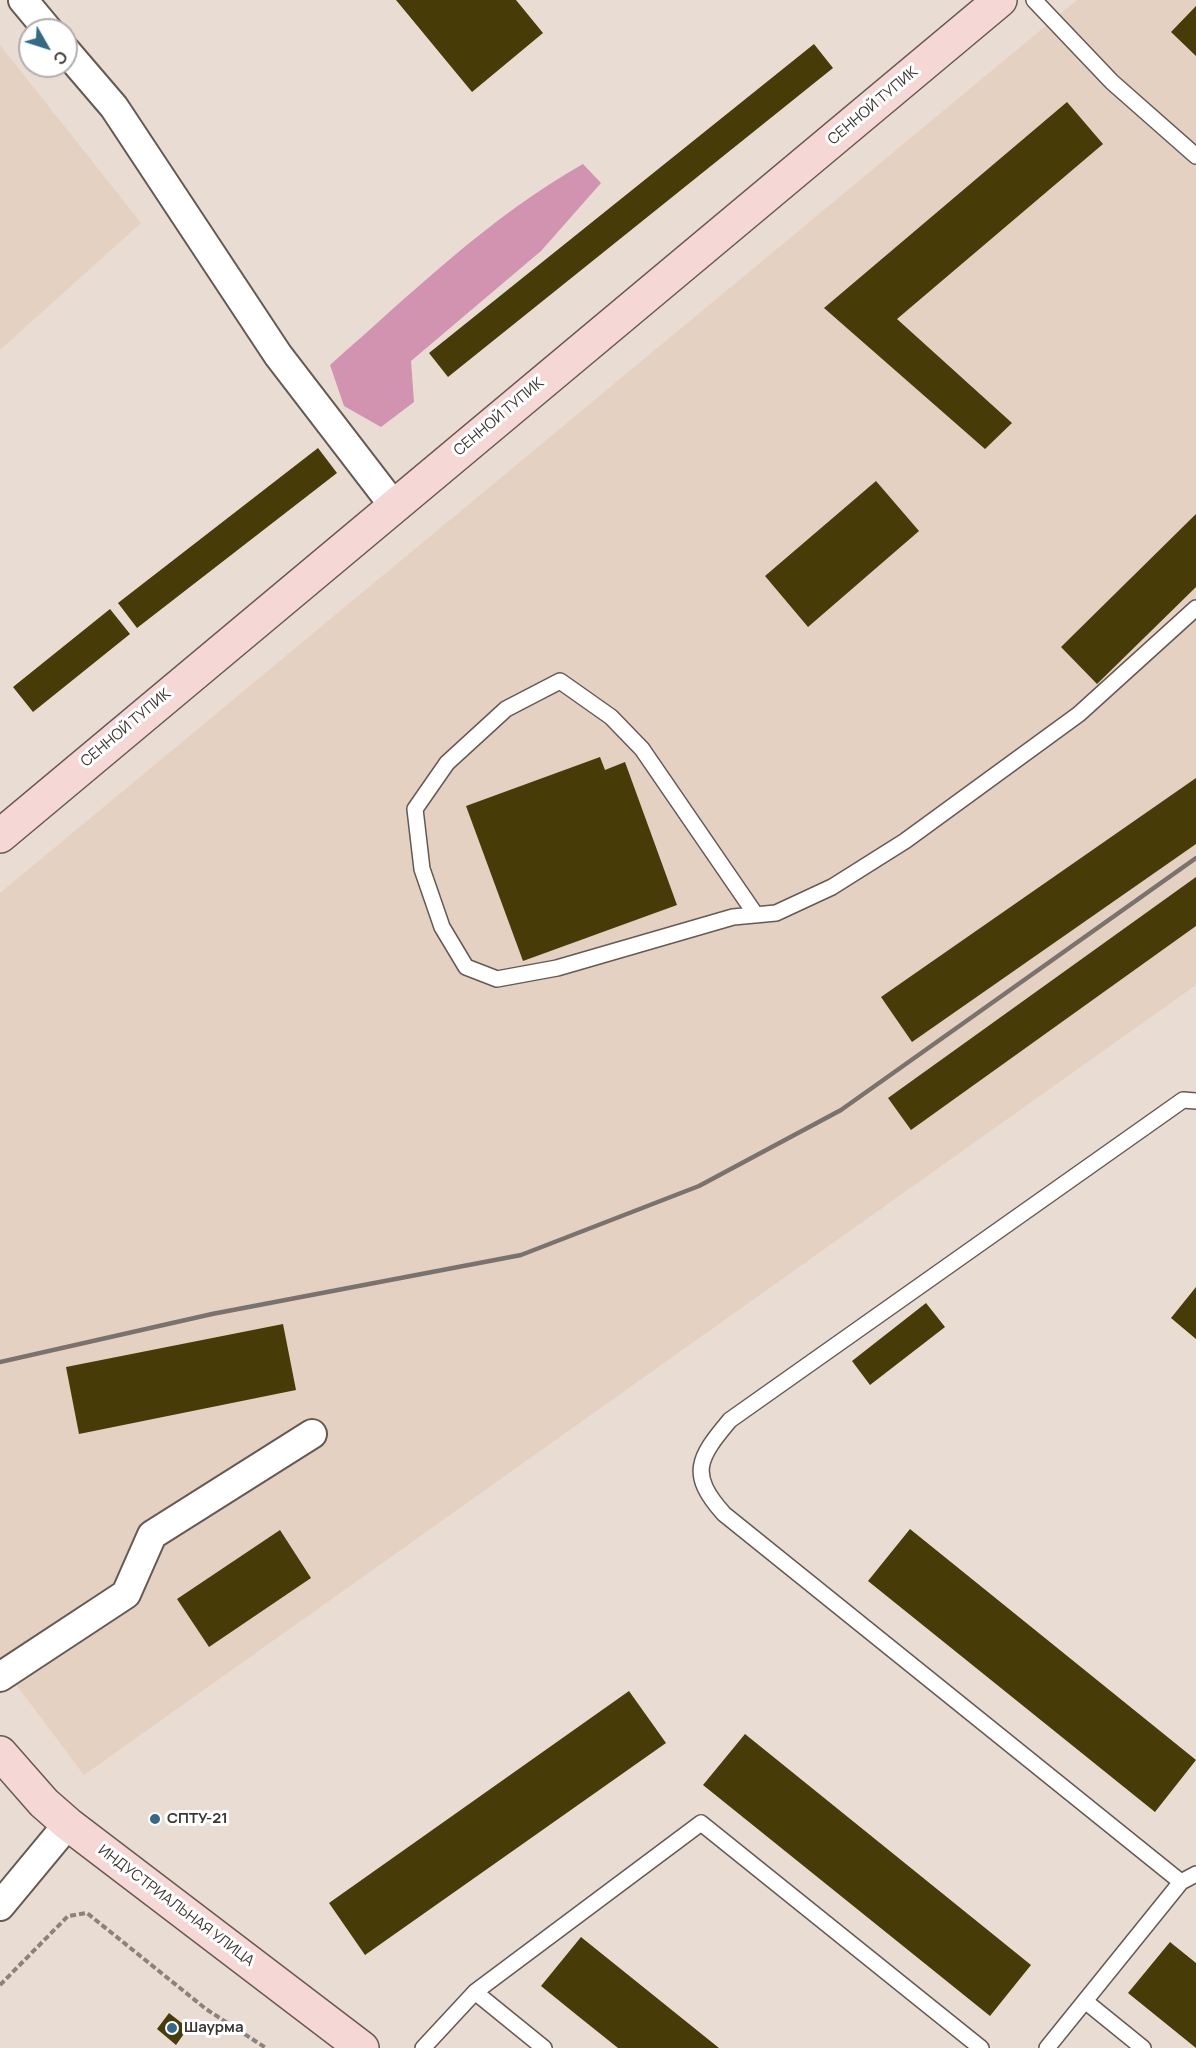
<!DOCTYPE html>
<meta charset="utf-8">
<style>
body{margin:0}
#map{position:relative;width:1196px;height:2048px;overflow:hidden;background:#e9dcd2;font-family:Manrope,sans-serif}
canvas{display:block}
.north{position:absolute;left:18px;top:18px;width:60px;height:60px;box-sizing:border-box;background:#fff;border:2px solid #b1afad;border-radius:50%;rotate:129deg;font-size:16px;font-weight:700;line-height:24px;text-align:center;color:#3b3632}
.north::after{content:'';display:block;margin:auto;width:21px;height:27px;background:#346a86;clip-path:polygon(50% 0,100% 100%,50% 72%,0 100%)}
</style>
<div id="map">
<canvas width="1196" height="2048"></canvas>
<div class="north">С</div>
</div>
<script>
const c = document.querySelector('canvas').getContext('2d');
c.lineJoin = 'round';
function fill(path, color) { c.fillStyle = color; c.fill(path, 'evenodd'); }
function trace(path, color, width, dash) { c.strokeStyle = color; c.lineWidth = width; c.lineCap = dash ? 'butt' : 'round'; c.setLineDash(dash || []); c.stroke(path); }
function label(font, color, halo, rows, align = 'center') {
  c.font = font + ' Manrope,sans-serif'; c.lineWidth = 6; c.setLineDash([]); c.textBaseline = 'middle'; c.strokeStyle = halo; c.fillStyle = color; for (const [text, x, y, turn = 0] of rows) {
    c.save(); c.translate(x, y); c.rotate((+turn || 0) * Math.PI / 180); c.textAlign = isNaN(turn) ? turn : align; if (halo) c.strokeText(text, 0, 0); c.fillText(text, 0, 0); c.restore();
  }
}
fill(new Path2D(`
 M1077,0H1196V985L84,1775L0,1663V893Z
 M0,45L141,223L0,350Z`), '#e4d1c2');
fill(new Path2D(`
 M583,164L601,183L541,251L411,361L414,402L381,427L344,406L330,365C411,294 489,217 583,164Z`), '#d293b0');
fill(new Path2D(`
 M396,0H516L543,33L472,92Z
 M1196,6V56L1171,32Z
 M814,44L833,68L448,377L429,353Z
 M1067,102L1103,144L897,319L1012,423L985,449L824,308Z
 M318,448L337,473L137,628L118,603Z
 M876,481L919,531L808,627L765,576Z
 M1196,514V587L1097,684L1061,647Z
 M110,609L130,634L33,712L13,687Z
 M600,757L605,770L625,762L677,905L523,961L466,806Z
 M1196,778V844L912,1042L881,997Z
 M1196,877V926L911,1130L888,1098Z
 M1196,1287V1339L1171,1318Z
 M926,1303L945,1327L870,1385L852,1361Z
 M283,1324L296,1390L79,1434L66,1367Z
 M910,1529L1196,1760L1155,1812L868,1581Z
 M280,1530L311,1578L209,1647L177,1599Z
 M629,1691L666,1743L365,1955L329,1903Z
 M745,1734L1031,1965L990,2016L703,1785Z
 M581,1937L719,2048H618L578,2016L541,1986Z
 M1170,1942L1196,1963V2048L1128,1993Z
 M169,2013L188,2028L176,2045L157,2029Z`), '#473b08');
const service = new Path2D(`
 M1034,0L1112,82L1196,156
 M756,915L642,749L611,717L560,681L506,709L447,763L415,809L422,869L442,927L466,967L497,979L557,968L733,917L776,913L832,887L905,841L1079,714L1196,608
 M1181,1882L724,1514C688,1474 698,1458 730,1420L1183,1100L1196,1101
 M475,1992L544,2048
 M1085,2001L1143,2048
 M423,2048L475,1992L701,1823L981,2048
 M1047,2048L1181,1882L1196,1874`);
const minor = new Path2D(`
 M23,0L48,30
 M66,51L114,107L278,355L394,506
 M0,1677L126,1594L152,1535L312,1434
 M0,1906L68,1824`);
const secondary = new Path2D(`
 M0,836L1000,0
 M0,1753L44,1803L68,1824L362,2048`);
trace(service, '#655a52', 18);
trace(minor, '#655a52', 32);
trace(secondary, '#655a52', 36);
trace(new Path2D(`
 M0,1985L68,1916L87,1913L206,2009L266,2048`), '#8b827b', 4, [6, 3]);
trace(service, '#fff', 15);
trace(minor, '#fff', 28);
trace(secondary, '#f5d8d6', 33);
trace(new Path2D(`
 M0,1362L212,1314L521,1255L699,1186L841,1110L1196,858`), '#7a726c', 4.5);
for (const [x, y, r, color] of [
 [155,1819,6,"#346a86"],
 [172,2028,6,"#346a86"]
]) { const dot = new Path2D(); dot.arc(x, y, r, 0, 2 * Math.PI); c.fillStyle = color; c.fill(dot); trace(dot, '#fff', 2); }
label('15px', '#3b3632', '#fff', [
 ["СЕННОЙ ТУПИК",873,106,-40],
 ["СЕННОЙ ТУПИК",499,417,-40],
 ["СЕННОЙ ТУПИК",126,728,-40],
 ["ИНДУСТРИАЛЬНАЯ УЛИЦА",176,1906,37]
]);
label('bold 15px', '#3b3632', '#fff', [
 ["СПТУ-21",167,1819],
 ["Шаурма",184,2028]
], 'left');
</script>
